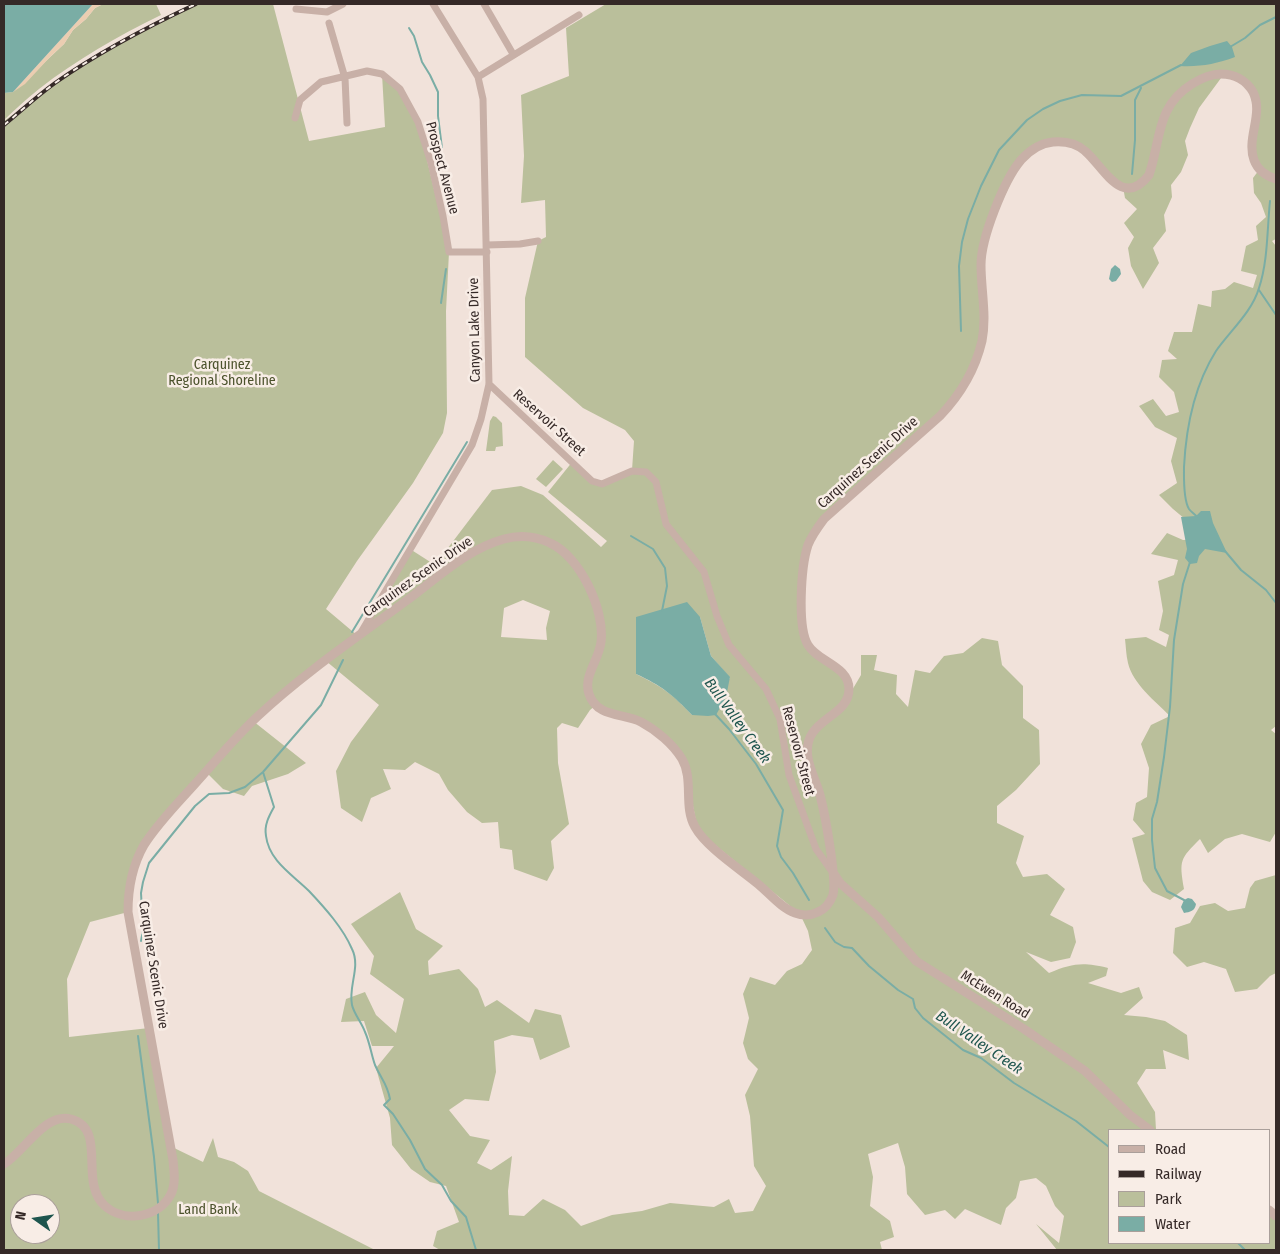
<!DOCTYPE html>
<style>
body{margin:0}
#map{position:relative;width:1280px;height:1254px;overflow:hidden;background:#f1e2da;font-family:"Fira Sans Condensed",sans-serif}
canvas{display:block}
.frame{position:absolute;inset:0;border:5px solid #352927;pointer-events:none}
.legend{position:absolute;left:1108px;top:1129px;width:162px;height:115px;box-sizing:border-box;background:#f8ede6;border:1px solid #aa9f9a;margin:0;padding:6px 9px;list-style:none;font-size:15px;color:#352927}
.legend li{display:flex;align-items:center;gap:10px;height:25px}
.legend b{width:25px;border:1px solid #aa9f9a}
.north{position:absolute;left:10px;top:1194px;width:50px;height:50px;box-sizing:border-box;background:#f8ede6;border:1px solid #aa9f9a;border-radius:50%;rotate:283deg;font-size:14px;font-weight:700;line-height:20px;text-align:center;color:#352927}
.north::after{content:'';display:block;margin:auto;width:18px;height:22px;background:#1e554e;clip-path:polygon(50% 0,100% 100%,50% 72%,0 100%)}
</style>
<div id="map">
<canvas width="1280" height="1254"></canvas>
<div class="frame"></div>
<ul class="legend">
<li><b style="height:6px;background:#c8b0a7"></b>Road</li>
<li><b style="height:6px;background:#352927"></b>Railway</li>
<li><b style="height:14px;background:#babf9b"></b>Park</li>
<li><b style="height:14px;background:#7aada5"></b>Water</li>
</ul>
<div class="north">N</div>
</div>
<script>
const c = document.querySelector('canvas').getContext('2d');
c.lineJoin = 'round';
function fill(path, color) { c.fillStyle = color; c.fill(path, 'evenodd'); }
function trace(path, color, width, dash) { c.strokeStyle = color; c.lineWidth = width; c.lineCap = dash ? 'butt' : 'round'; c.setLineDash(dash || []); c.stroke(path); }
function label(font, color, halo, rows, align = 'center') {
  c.font = font + ' "Fira Sans Condensed",sans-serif'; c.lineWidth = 5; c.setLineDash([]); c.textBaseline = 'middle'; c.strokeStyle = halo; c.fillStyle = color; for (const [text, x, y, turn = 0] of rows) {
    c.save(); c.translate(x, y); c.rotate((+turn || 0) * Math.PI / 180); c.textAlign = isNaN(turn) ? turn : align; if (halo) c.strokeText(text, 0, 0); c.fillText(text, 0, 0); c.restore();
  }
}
fill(new Path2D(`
 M103,4H156L161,15C118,36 76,60 39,89C26,99 15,110 4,120V93L13,92L64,44L73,30L86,19L95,8Z
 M196,4H273L309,141L385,127L382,74L400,89L418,122L449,252L446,311L447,413L443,433L413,483L357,561L326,609L358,636L410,549L435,565L492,490L521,486L543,495L601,547L607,541L548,492L573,461L592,481L602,484L632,470L634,441L625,430L583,408L525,357V298L538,241L546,237L545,200L521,203L524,156L521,95L569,76L566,28L606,4H1276V239L1272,241L1276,246V726L1271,730L1276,734V832L1270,842L1242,834L1225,839L1208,853L1200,839C1180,859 1179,860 1184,889L1170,900L1152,892L1143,881L1132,838L1145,834L1133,820L1136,803L1147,797L1149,768L1141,744L1151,725L1170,716C1155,701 1133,684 1128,663C1126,655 1126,647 1125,639L1146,637L1166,647L1169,635L1159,630L1163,611L1158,581L1174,575L1178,560L1151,554L1167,533L1183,540L1209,539L1173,509L1159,495L1177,483L1171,461L1177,438L1155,427L1139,406L1153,399L1166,416L1179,412L1174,392L1159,377L1162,360L1177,359L1168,351L1174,332H1192L1198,304L1211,307L1212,291L1225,289L1234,282L1253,288L1257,275L1241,271L1246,246L1258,240L1256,226L1266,217L1261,203L1254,193L1253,178L1259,170L1255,163L1256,118L1248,86L1224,74L1199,108L1190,128L1185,141L1188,155L1181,172L1171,185L1172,197L1164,215L1166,231L1153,248L1159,263L1143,289L1131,266L1128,248L1134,237L1124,223L1137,209L1125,198L1123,187L1090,155L1055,141L1022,159L986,236L982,339L960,393L824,519L805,561V640L843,673L848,697L861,675V655H877L874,670L897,675L896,694L908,707L915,670L930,673L944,656L963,653L982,638L998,641L1002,665L1023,686V718L1039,730L1040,764L1016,790L997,806V823L1024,836L1016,863L1023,877L1047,874L1065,889L1050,915L1073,927L1076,942L1070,958L1051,962L1026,952L1049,973C1073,963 1083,962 1108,968L1106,976L1088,983L1121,993L1139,987L1143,998L1124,1015L1146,1017L1165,1021L1187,1035L1189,1060L1163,1050L1166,1069H1146L1137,1083L1155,1112L1156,1130H1109V1243H1269V1210L1276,1216V1250H1057L1036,1224L1059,1243L1064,1216L1055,1206L1046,1186L1036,1178L1020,1181L1016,1198L1006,1208L1001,1225L965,1209L955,1219L945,1210L925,1215L907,1194L905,1167L898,1143L868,1154L873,1177L870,1206L890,1221L894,1237L880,1242L882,1250H440L433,1246L437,1231L459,1222L446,1186L430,1182L411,1169L392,1145L390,1118L376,1068L394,1046H372L364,1021L341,1022L346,999L365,992L376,1015L396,1033L404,999L370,974L374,956L351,924L400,892L416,929L443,946L428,961L429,975L459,969L478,989L485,1007L497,1000L529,1023L535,1009L561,1015L570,1047L540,1060L533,1038L512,1035L494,1041L496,1072L489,1101L465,1099L449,1110L470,1136L490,1140L477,1163L491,1170L512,1156L508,1191L509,1215L524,1216L543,1199L565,1210L581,1226L612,1215L642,1211L670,1203L714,1207L729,1199L735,1213L753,1211L766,1186L754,1166L750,1116L745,1095L758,1069L748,1059L743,1043L749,1018L743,994L750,977L775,985L787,971L802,964L812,950L808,931L800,914L698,831L685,766L656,732L596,705L590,710L578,728L562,723L557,728L558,763L569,824L551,841L554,868L547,881L514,869L512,850L500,848L498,822L482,823L467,812L448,790L439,774L415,762L405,770L383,769L391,789L371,798L362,822L341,808L336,771L351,742L379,705L326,661L253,721L306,763L288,774L252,786L244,796L223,789L206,772L142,849L128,912L90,922L67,979L69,1037L149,1028L170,1146L203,1162L213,1138L218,1157L234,1162L248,1171L259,1191L375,1250H4V121L85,63L124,39ZM523,600L550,611L546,628L547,640L501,637L504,608ZM700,617L711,656L730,678L692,715C675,696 660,685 636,674ZM20,1204H50V1234H20Z
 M493,416L496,417L502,423L503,446L496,447L495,451H486L490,421Z
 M553,460L563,469L546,487L536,479Z
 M1276,875V973L1270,976L1257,989L1235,992L1226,969L1204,962L1187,967L1173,953L1175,928L1190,923L1200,906L1215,903L1228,911L1245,908L1250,888L1255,881Z`), '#babf9b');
fill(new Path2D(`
 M93,4H103L95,8L86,19L73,30L64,44L50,57L25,84L13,92Z`), '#ebcdb1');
fill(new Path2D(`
 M4,4H93L13,92L4,93Z
 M1227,41L1232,47L1235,57C1216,64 1200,67 1180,66L1191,53L1210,46Z
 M1115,265L1120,269L1121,274L1116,281L1112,282L1109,279L1111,269Z
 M1201,511H1210L1213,523L1227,553L1205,549L1199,556L1197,563L1190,564L1185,558L1187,549L1181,517L1196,516Z
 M687,602L700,617L711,656L730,677L726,697L716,715L708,716L692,715C674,696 661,685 636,674V617Z
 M1188,898L1192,899L1196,904C1195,911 1190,912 1184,913L1181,907L1184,900Z`), '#7aada5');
trace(new Path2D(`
 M409,28L414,36L422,62L430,75L438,92V116L442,148
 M1230,47L1245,38L1260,25L1276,17
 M1132,174L1135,140V100L1141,88
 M1259,290L1276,315
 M441,303L446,269
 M961,331L959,266L962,242L968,219L981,186L999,150L1027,120L1043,109L1060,101L1082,95L1121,96L1181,65
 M1197,517C1195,514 1191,512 1189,509C1183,499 1184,478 1184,467C1186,427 1194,386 1216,351C1230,331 1252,312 1259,288C1268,261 1267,230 1270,201
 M631,536L653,549L665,568L667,586L662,611
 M1225,551L1241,570L1266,590L1276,603
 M352,632L467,442
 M715,714L729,729L756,764L783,810L777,846L781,857L793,873L809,900
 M263,772L274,807C269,816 264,825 266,836C269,861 293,875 309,891C325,908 343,928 352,949C361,967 348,986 352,1005C354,1014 362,1023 365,1032C370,1043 371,1054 375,1065C381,1079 387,1083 390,1099L384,1105L393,1114L410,1140L425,1169L442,1185L451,1201L466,1217L476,1250
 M1184,900L1167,891L1155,868L1152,840V819L1157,802L1164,757L1170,707L1174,640L1183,584L1190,562
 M825,928L835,942L844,947L852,948L869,966L898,990L913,999L915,1008L923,1018L963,1050L981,1058L1014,1083L1076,1121L1109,1147
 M141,941L143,930L141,893L143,882L149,863L195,806L209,794L229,793L245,787L263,772L321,705L343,660
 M138,1036L154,1157L158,1203
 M158,1213L159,1250
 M1238,1243L1245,1250`), '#7aada5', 2);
trace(new Path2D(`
 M484,4L513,54
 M296,9L327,12L343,4
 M329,23L345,78L347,123
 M478,77L579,15
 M295,118L300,100L321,82L367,71L382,74L400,89L418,122L431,163L443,216L449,252H487
 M487,245L520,244L538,241
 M489,384L592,481L602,484L632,471L646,472L656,482L666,524L704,572L717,616L729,645L766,689L780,719L789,775L816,849L833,873
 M360,634L472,445L481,419L489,384L483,99L478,77L433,4`), '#c8b0a7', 7);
trace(new Path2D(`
 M834,874L840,883L878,917L916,961L1024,1029L1085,1071L1130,1115L1150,1130
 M4,1164C24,1152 45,1112 71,1119C108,1129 78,1182 105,1206C124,1223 159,1218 171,1194C176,1184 174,1171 173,1160L128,912C128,889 132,866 144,845C158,823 177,804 194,785C215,762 235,737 258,716C303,674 356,638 406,601C436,579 467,549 504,539C519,535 535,536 550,543C580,556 605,610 601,642C599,660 583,676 589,694C597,718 624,713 641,722C656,730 673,744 682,759C694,780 683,806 695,827C706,847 740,869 758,884C770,894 781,908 795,913C803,916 810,916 818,912C825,909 830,903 833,895C837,879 825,814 820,795C817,783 810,771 808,758C801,718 849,719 849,689C849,666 818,662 808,645C797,627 801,566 808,545C812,535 818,527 824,519L940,416C961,394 975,371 982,341C987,316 981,290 981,265C981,238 1004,180 1021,160C1030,150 1041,143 1053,142C1065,141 1076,143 1085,151C1103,166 1122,210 1149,175C1161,140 1156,106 1192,84C1200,79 1211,74 1221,74C1234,74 1246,80 1253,92C1264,114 1246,138 1254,160C1258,171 1266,176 1276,179
 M1269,1210L1276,1216`), '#c8b0a7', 9);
const rail = new Path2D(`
 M4,125C21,111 37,96 55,83C99,52 147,27 196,4`);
trace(rail, '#352927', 4);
trace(rail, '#f8ede6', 2, [5.5]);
label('14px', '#352927', '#f8ede6', [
 ["Prospect Avenue",442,168,75],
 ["Canyon Lake Drive",475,330,-91],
 ["Reservoir Street",549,423,42],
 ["Carquinez Scenic Drive",868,463,-42],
 ["Carquinez Scenic Drive",418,577,-35],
 ["Reservoir Street",798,751,75],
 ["Carquinez Scenic Drive",153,965,81],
 ["McEwen Road",995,995,32]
]);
label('14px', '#4b522c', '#f8ede6', [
 ["Carquinez",222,365],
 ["Regional Shoreline",222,381],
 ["Land Bank",208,1210]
]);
label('italic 15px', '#1e554e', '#f8ede6', [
 ["Bull Valley Creek",737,721,54],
 ["Bull Valley Creek",979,1043,34]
]);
</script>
